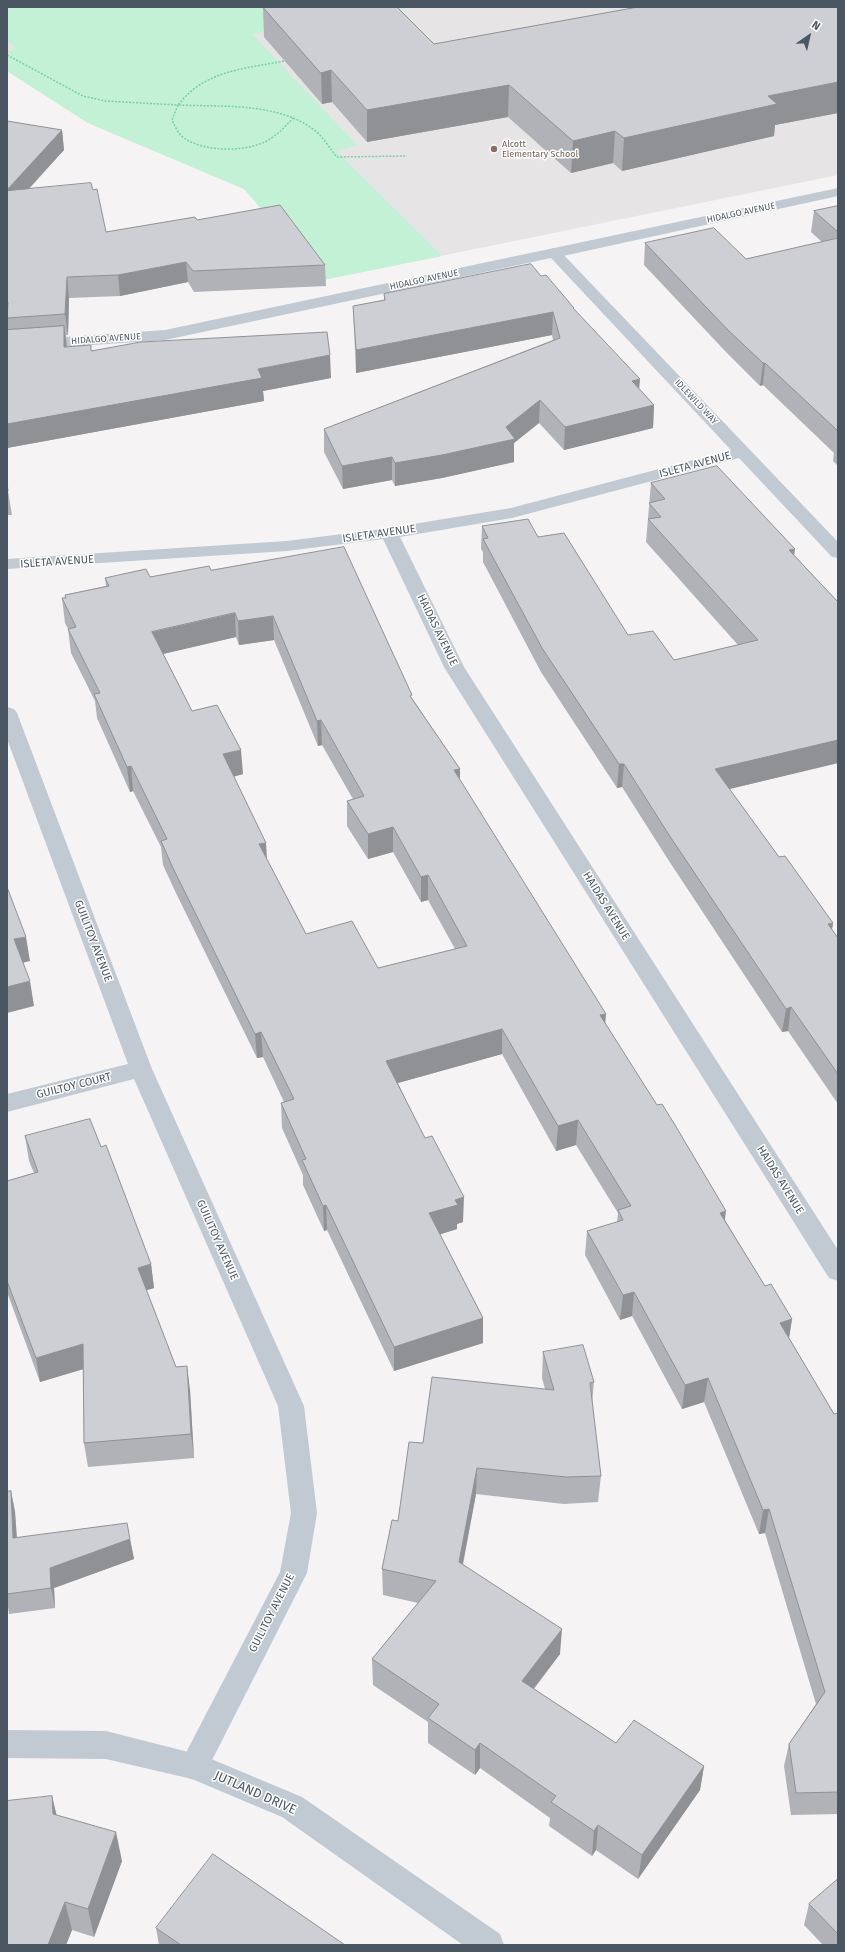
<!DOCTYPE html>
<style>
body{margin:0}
#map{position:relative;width:845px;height:1952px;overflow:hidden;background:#f5f3f3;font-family:"Fira Sans",sans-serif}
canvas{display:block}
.frame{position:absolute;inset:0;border:8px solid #4a5661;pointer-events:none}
.north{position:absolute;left:789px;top:16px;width:40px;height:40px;-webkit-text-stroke:3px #fff;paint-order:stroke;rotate:34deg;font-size:11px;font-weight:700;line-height:16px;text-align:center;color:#4a5661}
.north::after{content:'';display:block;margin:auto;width:14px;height:18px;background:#4a5661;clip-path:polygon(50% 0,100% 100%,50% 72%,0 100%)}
</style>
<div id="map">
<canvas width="845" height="1952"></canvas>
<div class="frame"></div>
<div class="north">N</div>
</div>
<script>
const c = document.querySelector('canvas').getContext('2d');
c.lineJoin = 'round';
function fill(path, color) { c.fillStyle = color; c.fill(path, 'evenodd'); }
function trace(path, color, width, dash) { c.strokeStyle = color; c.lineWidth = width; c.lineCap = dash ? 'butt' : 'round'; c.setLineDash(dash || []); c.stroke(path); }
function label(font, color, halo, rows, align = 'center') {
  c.font = font + ' "Fira Sans",sans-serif'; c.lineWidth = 3; c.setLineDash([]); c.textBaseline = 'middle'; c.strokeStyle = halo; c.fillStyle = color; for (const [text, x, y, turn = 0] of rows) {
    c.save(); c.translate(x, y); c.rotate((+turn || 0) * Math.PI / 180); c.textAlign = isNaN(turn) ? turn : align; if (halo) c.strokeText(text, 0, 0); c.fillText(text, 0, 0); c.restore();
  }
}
fill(new Path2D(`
 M7,7H838V175L323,280L244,189L88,123L7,71Z`), '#e6e4e5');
fill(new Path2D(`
 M7,7H415L252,34L357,145L336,151L442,256L323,280L244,189L88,123L7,71V52L16,48L7,41Z`), '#c3f1d5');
trace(new Path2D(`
 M7,55L83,96L105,101L178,105L172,120C175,126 178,134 184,138C204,152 243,152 265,142C276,136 285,127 293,118
 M284,61C244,69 205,70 178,105C221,107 276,102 313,129C323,136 329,148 337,157L407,156`), '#7ad0a6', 1.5, [2, 1.5]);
fill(new Path2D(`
 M554,248L559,250L838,542V558L832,557L739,458L512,518L400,537L464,667L838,1250V1281L829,1278L444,667L383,539L287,551L7,569V559L287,541L389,528L511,508L731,450L551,258L165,340L7,351V341L165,330Z
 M7,707L14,709L17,713L152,1069L304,1406L317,1513L307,1573L204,1776L194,1780L184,1776L179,1766L280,1572L291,1513L278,1406L134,1079L7,1112V1094L128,1064L7,739Z`), '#c1cad2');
fill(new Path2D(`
 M838,188V196L554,258L549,256L546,253L549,250L554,248Z
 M7,1730L106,1731L204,1756L302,1797L500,1934L504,1945H463L282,1817L192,1779L106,1759L7,1758Z`), '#c1cad2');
fill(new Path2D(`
 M263,7H397L434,44L838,7V113L775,125L774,136L622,171L613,163L571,173L508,117L367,142L332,102L322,104L264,37Z
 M7,121L62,130L64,150L29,189L106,232L197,220L325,265L326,286L194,292L188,282L120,296L69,298L68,335H66L67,346L92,351L331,378L263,391L264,401L7,448V330L8,329L7,322Z
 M838,206V466L833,461L834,453L763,385L760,386L726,352L644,265L645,243L746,259L822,242L811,232L814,211Z
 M541,276L574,310L639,389L654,405L653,428L564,450L539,423L514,443V462L442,478L395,486L392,480L343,489L324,452V429L553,340L552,335L356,373L353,306L384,300V294Z
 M7,482L8,491L12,515H7Z
 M651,483L794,555L838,602V763L729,789L779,857L833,923L832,930L838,938V1104L788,1031L782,1032L669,861L622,787L617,788L541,672L483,562V552L481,549L482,526L538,537L628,635L674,660L738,645L646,542Z
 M211,570L412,698L460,769V780L605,1023L725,1220L765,1286L792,1319L789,1338L834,1414L838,1413V1814L791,1815L784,1766L789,1744L816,1704L765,1533L759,1534L704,1402L682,1409L632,1316L620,1320L585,1255L587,1231L617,1222L618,1213L576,1145L556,1151L502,1054L398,1083L463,1222L457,1224V1229L440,1234L483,1318V1343L394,1371L327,1230L324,1231L303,1185V1175L282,1128L281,1103L284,1102L263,1057L257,1058L175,891L163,865L161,847L133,791L130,792L97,718L95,701L71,653L68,629L65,623L62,598H65V595L106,586L105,578L150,577ZM236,637L239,645L274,640L318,746L322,745L353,799L347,801V826L368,859L393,852L421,902L428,900L455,949L378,968L306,934L267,860L266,843L233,777L243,774L192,711L163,654Z
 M25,1136L101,1147L151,1264L154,1288L146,1290L176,1367L190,1390L194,1458L88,1467L84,1443L83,1369L40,1382L7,1292V1181L34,1173L29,1161Z
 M543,1352L594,1382L592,1404L601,1476L598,1502L564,1504L476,1494L463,1565L560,1654L534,1689L616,1743L704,1766L700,1790L638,1879L596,1850L592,1856L549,1826L550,1818L480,1768L475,1775L428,1743V1722L373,1685L372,1659L418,1603L383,1595L382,1569L423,1443L545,1389L542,1378Z
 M11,1491L15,1512L17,1537L130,1539L134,1559L54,1588L55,1608L9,1614L8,1607H7V1492Z
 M52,1796L56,1815L122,1861L94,1937L72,1930L66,1945H7Z
 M838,1879V1945H823L804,1925L809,1904Z
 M156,1928L345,1945H159Z`), '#b0b2b7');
fill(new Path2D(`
 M331,70L332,102L322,104L321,73Z
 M838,82V113L775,125L774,136L622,171L624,138L768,96Z
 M509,85L508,117L367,142V110Z
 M62,130L64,150L8,211L7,201V190Z
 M615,131L613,163L571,173L573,141Z
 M186,262L188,282L120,296L118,275Z
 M67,277L69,298L68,335L65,314Z
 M553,312L552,335L356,373V350Z
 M64,326L67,348L64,347Z
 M330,355L331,378L263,391L264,401L7,448V424L258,369Z
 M763,363H765L763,385L760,386Z
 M640,379L638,402L632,381Z
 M540,400L539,423L514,443V462L442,478L395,486V463L506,427Z
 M654,405L653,428L564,450L565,427Z
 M392,457V480L343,489L342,466Z
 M795,549L792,572L789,550Z
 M235,613L236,637L154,656L152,632Z
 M273,616L274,640L239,645L238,621Z
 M321,720L322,745L318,746L317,721Z
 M838,740V763L713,793L715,769Z
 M241,750L243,774L224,779L223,754Z
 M619,764H624L622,787L617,788Z
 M131,766L133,791L130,792L127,767Z
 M460,769V794L454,770Z
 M393,827V852L368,859V834Z
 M266,843L267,868L259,844Z
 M428,875V900L421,902V877Z
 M833,923L829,947L828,924Z
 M26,937L30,961L18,964L14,939Z
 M30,981L34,1006L7,1013V987Z
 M791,1007L788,1031L782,1032L786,1009Z
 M606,1014L604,1039L600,1015Z
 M502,1029V1054L387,1086L386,1061Z
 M261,1032L263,1057L257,1058L255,1034Z
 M578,1120L576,1145L556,1151L558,1126Z
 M464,1197L463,1222L457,1224V1229L429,1238V1213L455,1200Z
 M326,1205L327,1230L324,1231L323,1206Z
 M726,1211L723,1235L720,1213Z
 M151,1264L154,1288L141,1292L138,1268Z
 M634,1292L632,1316L620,1320L623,1295Z
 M483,1318V1343L394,1371V1347Z
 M792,1319L788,1344L780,1323Z
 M83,1344L87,1368L40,1382L36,1358Z
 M187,1366L190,1390L194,1458L191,1434Z
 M708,1378L704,1402L682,1409L685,1385Z
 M477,1468L476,1494L458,1588L459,1562Z
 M11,1491L15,1512L18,1559L13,1538Z
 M769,1509L765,1533L759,1534L763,1510Z
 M130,1539L134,1559L54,1588L55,1608L51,1588L50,1568Z
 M562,1629L560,1654L520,1706L522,1681Z
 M480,1743V1768L475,1775V1750Z
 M704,1766L700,1790L638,1879L642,1855Z
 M52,1796L59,1825L53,1814Z
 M598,1825L596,1850L592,1856L594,1831Z
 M116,1832L122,1861L94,1937L88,1909Z
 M65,1902L72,1930L66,1945H48Z`), '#909195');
const building = new Path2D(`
 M263,7H397L434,44L638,7H838V82L768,96L777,104L624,138L615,131L573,141L509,85L367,110L331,70L321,73Z
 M7,121L62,130L7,190Z
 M91,183L93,190L97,189L106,232L195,217L197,220L280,205L325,265L193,271L186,262L118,275L67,277L65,314L7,318L8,302H7V191Z
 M838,206V232L814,211Z
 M714,228L746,259L838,238V431L765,363H763L728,330L645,243Z
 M531,264L541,276L546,275L574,308H573L640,379L632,381L654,405L565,427L540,400L506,427L515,439L442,455L395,463L392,457L342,466L324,429L560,338L553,312L356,350L353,306L385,300L384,294Z
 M64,326V347L91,345V351L141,342L327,332L330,355L258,369L262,378L7,424V330Z
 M717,466L795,549L789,550L838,602V740L715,769L779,857L785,856L833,923L828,924L838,938V1074L791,1007L786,1009L671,838L624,764H619L542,648L483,539L488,538L482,526L528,519L538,537L564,533L628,635L653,631L674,660L758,640L648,519L661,517L649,503L665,499L651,483Z
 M7,482L8,491L7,492Z
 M344,547L412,695L410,696L460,769L454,770L606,1014L600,1015L657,1105L662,1104L675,1125L726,1211L720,1213L765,1286L771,1284L792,1319L780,1323L834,1414L838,1413V1792L796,1793L789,1744L825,1692L769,1509L763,1510L708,1378L685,1385L634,1292L623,1295L587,1231L623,1220L618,1210L631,1206L578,1120L558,1126L502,1029L386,1061L425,1138L432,1136L464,1197L455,1200L458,1205L429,1213L483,1318L394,1347L326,1205L323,1206L302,1160L306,1159L281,1103L294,1099L261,1032L255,1034L172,866L161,841L167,839L131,766L127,767L94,694L100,693L68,629L76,627L62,598H66L65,595L109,586L105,578L146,569L150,577L209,566L211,570ZM235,613L238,621L273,616L317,721L321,720L364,796L347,801L368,834L393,827L421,877L428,875L467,946L378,968L352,921L306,934L259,844L266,843L223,754L241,750L217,705L192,711L152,632Z
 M7,887L26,937L14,939L30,981L7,987Z
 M90,1119L101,1147L106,1145L151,1264L138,1268L176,1367L187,1366L191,1434L84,1443L83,1344L36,1358L7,1281V1181L38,1172L25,1136Z
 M583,1345L594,1382L590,1383L601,1476L566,1477L477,1468L459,1562L562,1629L522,1681L616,1743L634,1720L704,1766L642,1855L598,1825L594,1831L551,1802L556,1796L480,1743L475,1750L428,1718L439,1704L372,1659L436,1581L382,1569L392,1520L398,1521L409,1442L423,1443L432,1377L554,1390L543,1352Z
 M11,1491L13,1538L127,1523L130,1539L50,1568L51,1588L7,1594V1492Z
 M52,1796L53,1814L116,1832L88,1909L65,1902L48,1945H7V1801Z
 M213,1854L345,1945H181L156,1928Z
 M838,1879V1934L809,1904Z`);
fill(building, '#cdcfd5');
trace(building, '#909195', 1);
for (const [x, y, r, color] of [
 [494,149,4,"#8d6e63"]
]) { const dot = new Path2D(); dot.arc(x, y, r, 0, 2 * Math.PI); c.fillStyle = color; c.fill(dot); trace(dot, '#fff', 1.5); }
label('9px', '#785e54', '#fff', [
 ["Alcott",502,144],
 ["Elementary School",502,154]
], 'left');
label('9px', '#4a5661', '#fff', [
 ["HIDALGO AVENUE",741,213,-12],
 ["HIDALGO AVENUE",424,280,-12],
 ["HIDALGO AVENUE",106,339,-4],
 ["IDLEWILD WAY",696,402,47]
]);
label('11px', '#4a5661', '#fff', [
 ["ISLETA AVENUE",695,465,-15],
 ["ISLETA AVENUE",379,534,-8],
 ["ISLETA AVENUE",57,562,-4],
 ["HAIDAS AVENUE",437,630,64],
 ["HAIDAS AVENUE",606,906,58],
 ["GUILITOY AVENUE",93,941,69],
 ["GUILTOY COURT",74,1086,-14],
 ["HAIDAS AVENUE",780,1180,58],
 ["GUILITOY AVENUE",217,1240,66],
 ["GUILITOY AVENUE",272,1613,-63]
]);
label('13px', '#4a5661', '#fff', [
 ["JUTLAND DRIVE",255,1793,24]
]);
</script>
